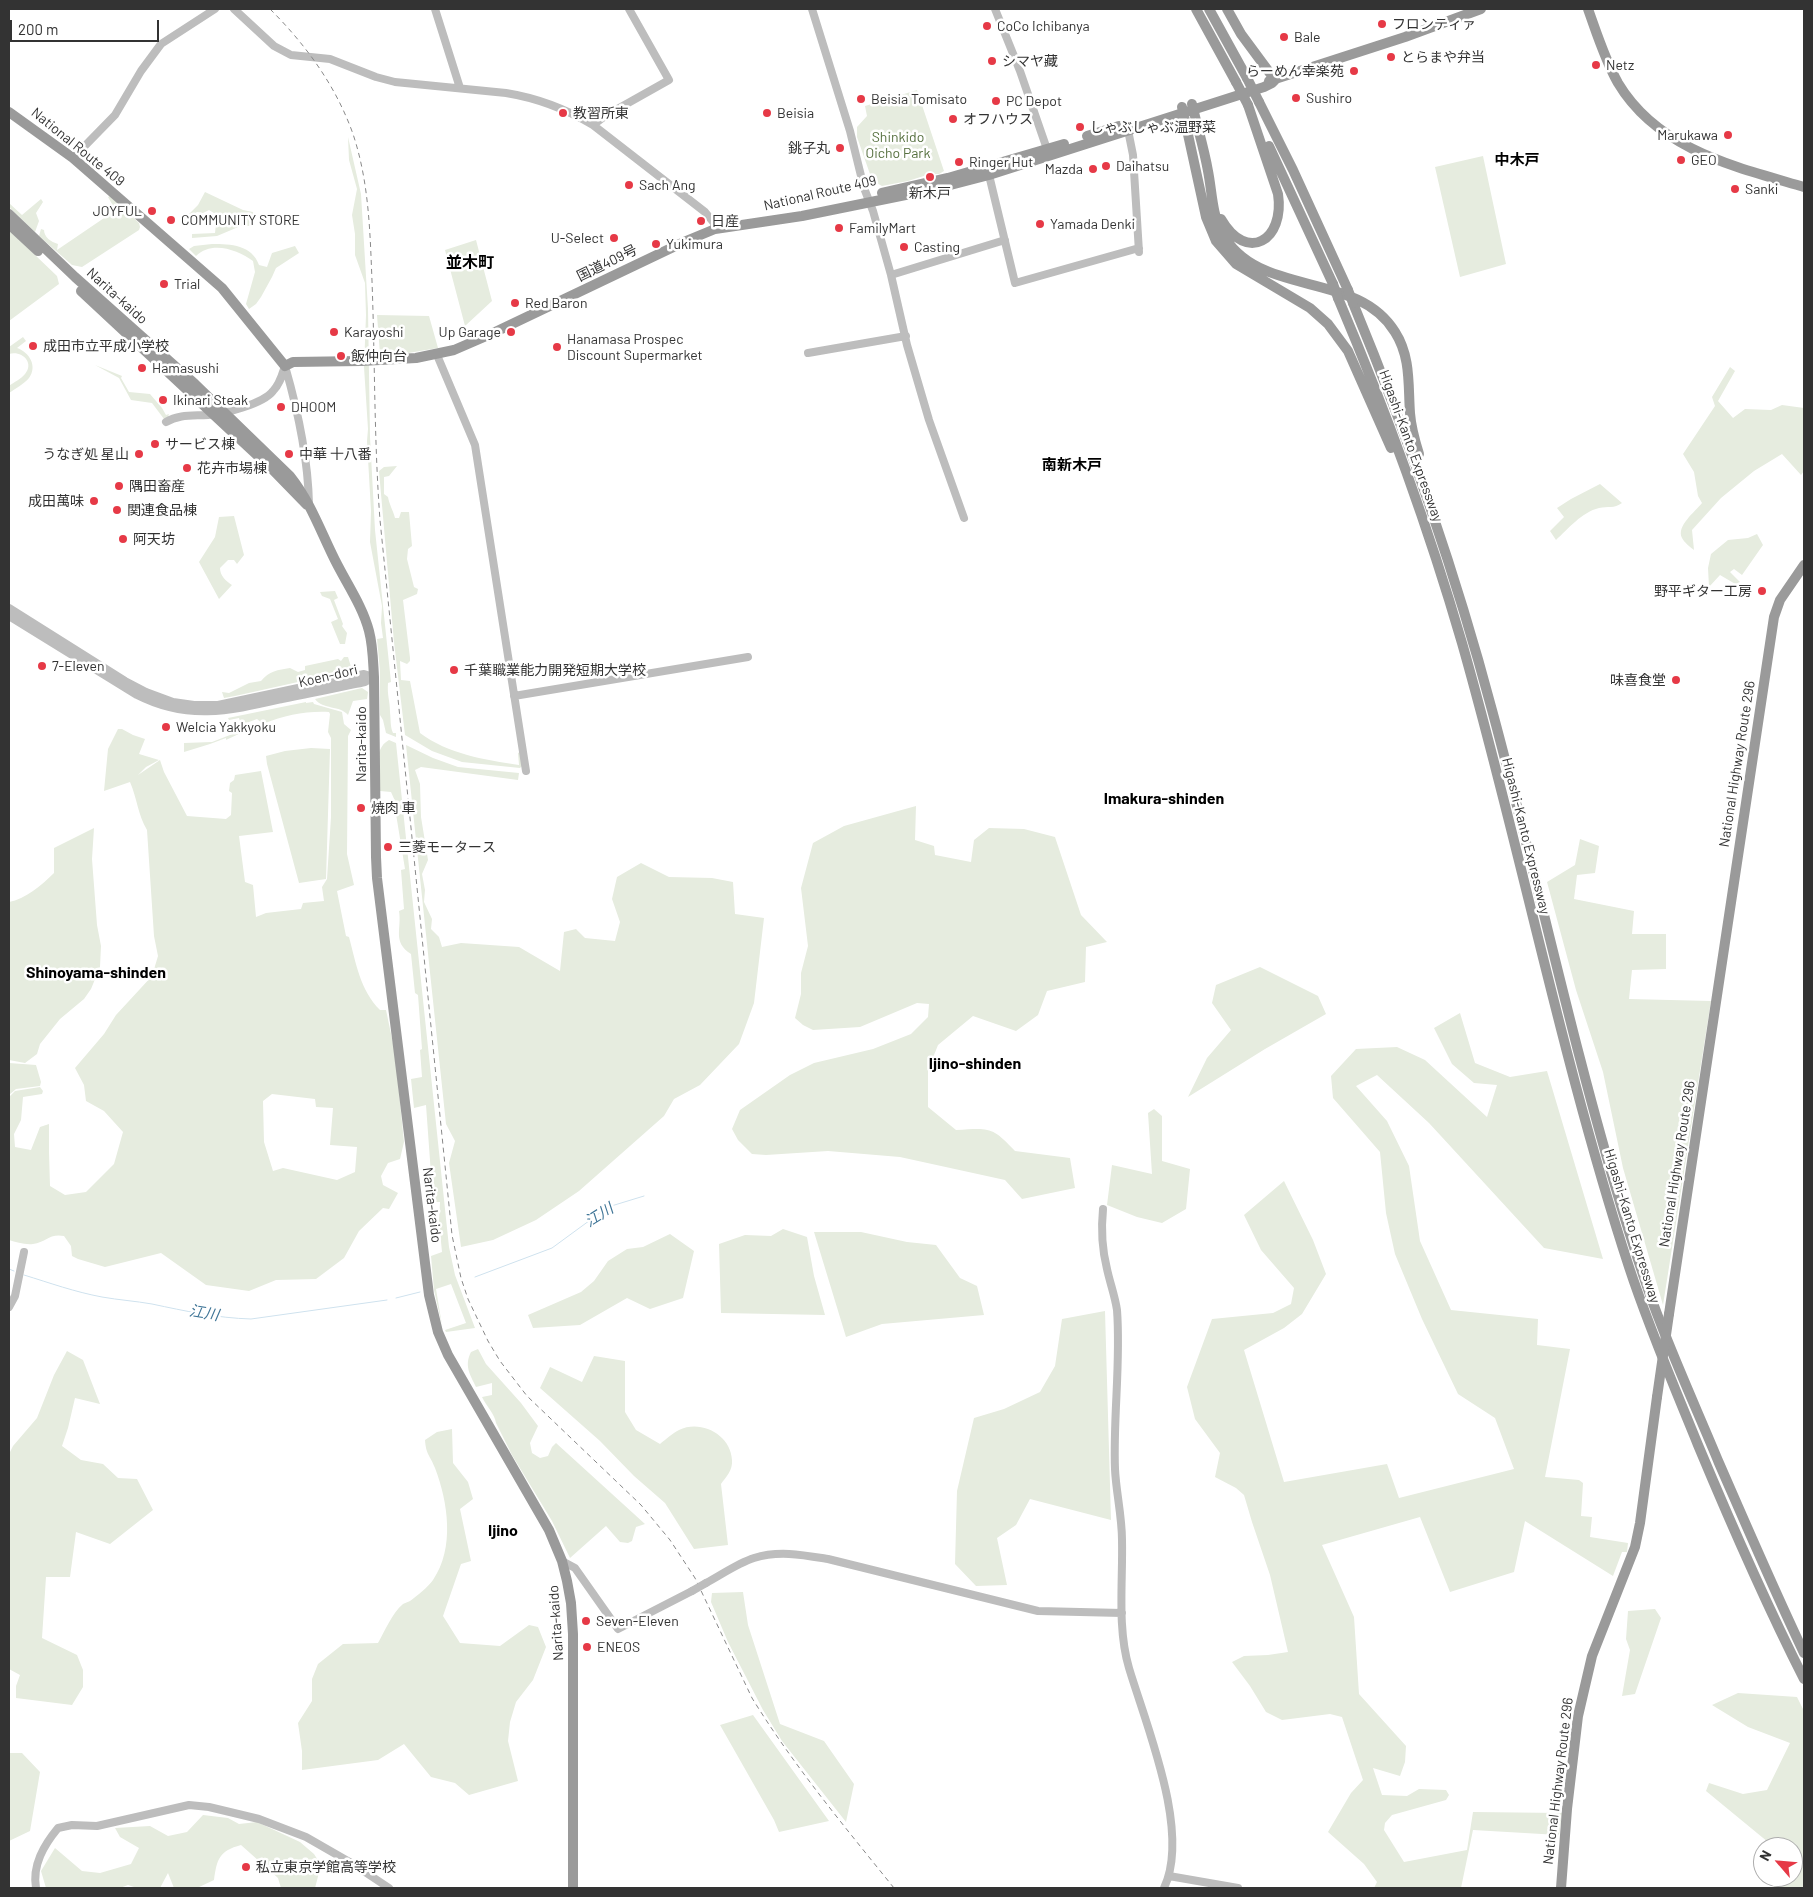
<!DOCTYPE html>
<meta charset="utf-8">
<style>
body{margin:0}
#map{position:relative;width:1813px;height:1897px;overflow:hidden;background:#fff;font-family:Barlow,sans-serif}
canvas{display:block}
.frame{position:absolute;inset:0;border:10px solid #333;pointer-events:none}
.north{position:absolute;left:1753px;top:1837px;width:50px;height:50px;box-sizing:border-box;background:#fff;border:1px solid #adadad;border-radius:50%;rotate:297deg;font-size:14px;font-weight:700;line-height:20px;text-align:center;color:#333}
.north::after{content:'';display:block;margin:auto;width:18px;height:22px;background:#e63946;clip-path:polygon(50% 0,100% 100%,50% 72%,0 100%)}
.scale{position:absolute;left:10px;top:20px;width:149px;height:22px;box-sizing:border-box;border:2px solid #333;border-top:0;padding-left:6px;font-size:15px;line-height:18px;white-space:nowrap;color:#333;-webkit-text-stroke:4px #fff;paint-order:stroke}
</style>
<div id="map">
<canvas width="1813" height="1897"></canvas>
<div class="frame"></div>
<div class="north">N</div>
<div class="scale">200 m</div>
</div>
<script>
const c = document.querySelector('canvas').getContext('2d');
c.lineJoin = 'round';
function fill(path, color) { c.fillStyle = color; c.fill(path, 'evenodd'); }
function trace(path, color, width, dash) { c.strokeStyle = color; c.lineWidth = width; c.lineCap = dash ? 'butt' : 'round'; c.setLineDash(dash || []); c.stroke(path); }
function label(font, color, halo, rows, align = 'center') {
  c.font = font + ' Barlow,"Noto Sans JP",sans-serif'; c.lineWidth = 5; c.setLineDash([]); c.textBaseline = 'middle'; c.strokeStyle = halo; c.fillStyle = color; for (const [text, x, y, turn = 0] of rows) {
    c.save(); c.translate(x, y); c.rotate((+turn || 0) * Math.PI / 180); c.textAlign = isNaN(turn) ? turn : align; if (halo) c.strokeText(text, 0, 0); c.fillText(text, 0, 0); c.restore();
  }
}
fill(new Path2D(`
 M917,90L944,171L939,174H930L908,181L882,186L871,180V177L857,137V127L867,116L865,106Z
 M348,137L361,194L368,309L370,437L375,530L391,682L388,683C387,696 390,700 390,712C391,720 390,726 393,733H396V737L386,733L383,720L380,715V671L377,639L383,638L381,623L382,606L370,542L371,511L367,441L368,429L364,367L366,315L365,283L355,255V234L352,215L357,189L349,160Z
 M1483,156L1506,264L1460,277L1435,167Z
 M205,192L243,210L253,212L255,221L249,226L243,225L217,236L192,238V234L215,233L217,215L209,210L203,213L197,212L185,221V218L198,205Z
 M110,196L139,223L140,227L139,230L82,267L72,265L39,236L41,229L44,230C44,237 51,242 58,244L57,250L110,214L109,212L104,215L106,208L112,204L108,197Z
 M41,199L43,202L36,213L39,221L35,232L9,207V203L22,215Z
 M9,230L57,276L59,284L9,321Z
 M476,240L492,301L465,326L445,250Z
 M212,244C231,244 252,245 259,265L267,267L272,253L295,246L299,253L276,268L272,277L261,297L256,304L249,309L246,304L255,272L253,261C238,250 212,240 196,256L189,249L194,246Z
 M377,315L429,316L438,348L408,353L380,354Z
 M23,337L26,341L17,348C29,352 38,366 29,378C24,384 15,389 9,393V386C14,382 21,379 25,374C35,362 21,350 9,354V347Z
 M95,365L122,376L121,378L129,392L150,394L162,408L166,415L169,414L168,417L164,419L152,403L131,400L119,378Z
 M1730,367L1735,371L1718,401L1733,418L1745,409L1771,410L1782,405L1804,408V471L1801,475L1782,454L1754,471L1721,498L1692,530L1694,550C1690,547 1684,542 1682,538C1676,526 1695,512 1702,503L1698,496L1694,472L1683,454L1715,406L1712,397Z
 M397,466L389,476L384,477V494L388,497C389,504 393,510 395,518H399L401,512H409L412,546L408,549L407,559L414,587L418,589L417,594L403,600L410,658V661L407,664L400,661L401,680L410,681L420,733C448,754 485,760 519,765L518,753L520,752L522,766L520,768L462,762L432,751L405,735L394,642L379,471L384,467Z
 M1600,484L1622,503C1614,509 1608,506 1599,508C1582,512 1568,529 1556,540L1550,531L1564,517L1557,508L1571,499Z
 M234,516L244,555L237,564L234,560H228L220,568C220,576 226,581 232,585L219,599L199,562L215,537L219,517Z
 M1757,534L1763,545L1742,575L1734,569L1730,572L1740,582L1737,585L1720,575L1709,587L1708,568L1711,554L1728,540L1748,538Z
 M335,591L338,598L334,600L343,624L342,626L347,633L345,644H340L331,622L338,619L330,599L322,596L320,592Z
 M344,657H348L352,670L235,696L224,698L222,692L229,693L249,683L261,681C269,671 278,670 290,668L298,672L305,670V666L338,659L341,661Z
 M362,688L368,692L367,699L353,701L348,715C340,705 323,710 315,699Z
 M306,702V703L313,702L314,704L342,712L344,724L351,730L348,736L347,854L354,885L337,891L346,936L349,937C356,963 360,990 380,1010H386L395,1053L404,1142L400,1159L388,1163L381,1176L383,1185L398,1193L389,1209L383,1208L359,1231L344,1258L316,1279L276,1280L249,1291L206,1285L161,1253L105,1267L78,1259L72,1256L71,1246L64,1236C50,1233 46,1242 33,1244C25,1245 16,1242 9,1240V1097L15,1091L40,1087L43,1091L42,1094L23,1097L21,1120L14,1134L15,1147L31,1150L40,1127L49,1124V1152L50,1186L65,1195L86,1192L114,1164L123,1132L104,1111L86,1101L84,1085L75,1068L104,1034L116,1015L152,976L158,956L154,936L147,830C138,815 137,798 130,782L104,791L108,749L118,729H122L133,735L145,739L139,754L159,760L146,767L138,775L160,760L164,772L187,816L226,819L231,815L232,793L229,791L230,783L234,780L235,775L261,771L273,832L239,836L245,882L253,885L256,917L266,913L301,909L303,903L324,901L322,887L327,879L331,817V738L328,732L330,714L329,712C305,711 286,715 263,724L257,719L241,725L239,718L229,720L228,718ZM272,1094L315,1099L316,1107L333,1108L330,1145L357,1147L355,1172L337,1180L283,1168L273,1171L264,1142L263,1101Z
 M253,726H256V733L254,731H245L226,740V738L210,744L184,752V743L212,742Z
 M389,740L396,743L449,1247L455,1275L475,1328L446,1332L445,1330L466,1323L451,1284L436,1289L442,1325L434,1290L431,1256L442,1252L439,1221L440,1202H433L426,1105L414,1108L411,1079L422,1077L420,1050L422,1049L418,995L415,993L411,954C392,942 402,929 399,911L404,909L401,870L405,869L396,814L395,801L391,792L380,791C379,775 372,749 389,740Z
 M406,745L433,758L458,767L519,773L518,780L421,767L415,770L420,784L421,817L428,860L422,874L425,890L424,902L432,919L431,929L439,937L442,947L461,943L519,947L560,971L564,932L576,929L585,938L615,941L620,922L612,899L617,877L641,863L669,877L712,878L733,882L735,914L764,918L754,1003L739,1044L700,1085L674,1099L664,1116L579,1191L536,1220L493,1240L461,1247L449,1163L455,1141L446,1124Z
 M311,748L330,749L326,879L299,883L267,764L266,756L285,751Z
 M916,806L915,840L934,846L935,855L971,862L974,840L989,828L1024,829L1055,837L1081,915L1107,942L1086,947L1085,982L1047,991L1038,1015L1016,1031L973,1016L938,1045L928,1070V1107L956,1130C989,1128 992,1126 1015,1151L1070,1158L1075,1188L1022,1199L1005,1180L900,1157L828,1151L766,1155L752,1154L738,1140L732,1129L740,1110L790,1075L814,1063L873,1049L911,1034L928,1017L929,1004L917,1003L860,1027L813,1030L803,1025L795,1018L801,994V973L808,946L801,888L813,843L844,826Z
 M94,828L92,859L97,925L101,946L100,967L91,989L84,999L60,1019L40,1044L37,1054L25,1063L9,1060V902C25,899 42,885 54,873V848Z
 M1580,839L1599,846L1595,873L1577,875L1574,899L1634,911L1632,934H1666V969L1632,970L1629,999L1711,1001L1663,1305L1623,1168L1603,1072L1576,990L1547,882L1575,865Z
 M1260,967L1318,996L1326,1014L1265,1049L1188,1097L1207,1058L1231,1030L1212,1003L1216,985Z
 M1460,1013L1475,1063L1510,1077L1547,1071L1603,1259L1544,1248L1429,1123L1377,1075L1356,1086L1387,1121L1409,1166L1420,1241L1451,1310L1538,1319L1537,1345L1570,1349L1545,1477L1579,1480L1583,1483L1581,1516L1592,1517L1590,1537L1628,1543L1627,1552H1622L1613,1576L1525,1521L1514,1572L1450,1592L1420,1517L1322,1545L1354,1617L1359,1694L1406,1746L1405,1762L1400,1776L1373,1768L1382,1795L1407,1796L1419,1789L1446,1790L1449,1795L1446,1800L1392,1815L1385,1823L1384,1830L1404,1862L1467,1850L1473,1812L1562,1813L1559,1835L1473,1830L1461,1888H1374L1377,1882L1364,1864L1328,1832L1351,1793L1363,1780L1342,1717L1330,1714L1282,1720L1266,1712L1250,1686L1232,1662L1244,1656L1268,1655L1288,1652L1270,1575L1252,1522L1244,1495L1236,1488L1215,1477L1220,1453L1195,1419L1187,1387L1212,1319L1273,1313L1291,1304L1294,1288L1261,1250L1244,1215L1284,1181L1313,1240L1326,1274L1302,1314L1284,1328L1244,1350L1284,1482L1387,1464L1399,1498L1514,1469L1495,1418L1458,1394L1422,1319L1395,1254L1386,1213L1380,1152L1333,1098L1331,1076L1356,1049L1397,1047L1425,1060L1487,1117L1497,1085L1474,1083L1452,1064L1434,1028Z
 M9,1063L36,1065L41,1082L40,1086L16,1089L9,1095Z
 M1154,1109L1162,1116V1161L1190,1169L1186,1209L1162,1223L1137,1217L1107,1205L1112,1165L1152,1174L1148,1113Z
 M783,1229L807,1237L814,1276L825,1315L721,1313L719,1244L745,1235L771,1236Z
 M814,1232H861L907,1242L936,1245L960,1278L977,1286L984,1315L882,1324L846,1337Z
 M670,1234L694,1251L683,1298L650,1309L627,1298L580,1325L533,1328L528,1315L581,1292L594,1281L608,1261L627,1249L643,1247Z
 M1105,1311L1111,1520L1030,1499L1016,1525L997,1538L1007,1585L976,1586L955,1564L957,1491L974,1418L1004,1409L1040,1392L1055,1366L1062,1319Z
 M478,1349L486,1364L521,1403L538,1426L530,1443L532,1453L540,1458L548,1456L552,1447L556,1443L645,1524L636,1527L632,1541L628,1543L620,1542L606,1526L570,1558L552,1521L512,1455L496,1423C495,1414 486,1406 482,1397L492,1395V1383L476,1387C470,1374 464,1366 471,1352Z
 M67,1351L83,1360L100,1404L75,1398L68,1428L62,1446L81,1460L103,1464L118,1478L137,1479L153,1510L110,1544L76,1532L70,1577H46L42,1638L77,1655L83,1670V1687L72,1705L16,1698V1686L20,1675L9,1669V1454L13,1446L37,1418L54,1375Z
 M594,1356L625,1361V1412L636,1430L660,1444C666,1439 673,1433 679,1430C701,1419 731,1435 732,1460C733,1470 726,1477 721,1484L728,1545L694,1549L665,1503L634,1476L600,1441L540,1388L550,1367L582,1382Z
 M452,1429L453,1463L468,1482L473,1499L460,1509L471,1561L461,1564L443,1616L460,1643L500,1646L529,1625L538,1627L546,1647L533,1680L516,1702L510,1722L508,1741L518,1781L469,1795L455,1783L431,1777L404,1744L378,1760L302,1770V1751L298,1723L312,1701V1679L318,1664L343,1644L378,1643C385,1631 392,1613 403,1604C405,1603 408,1602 410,1601C417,1596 428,1587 433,1580C455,1548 448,1502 435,1468C430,1455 426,1455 425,1440L437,1432Z
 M743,1592L748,1625L780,1724L824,1741L854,1784L846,1822L782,1741L763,1710L728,1642L711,1602L712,1593Z
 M1655,1609L1661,1618L1635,1694L1622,1696L1630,1650L1626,1639L1628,1611Z
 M1738,1693L1797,1697L1804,1711V1888H1774L1773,1877H1793V1847H1774L1706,1791L1709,1783L1743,1794L1767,1790L1790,1743L1748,1727L1712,1705Z
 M753,1715L829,1821L779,1832L774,1820L720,1725Z
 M9,1753H22L40,1772L30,1831L9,1841Z
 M203,1815L228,1818L239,1824L257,1822L300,1842L314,1854L321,1865L315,1888H281L278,1878L241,1845C219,1851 217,1859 214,1880L197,1888H174L168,1873L160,1888H137L128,1885L120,1888H46L41,1871L55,1848L82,1871L100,1873L131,1864L139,1848L120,1837L115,1828L150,1826L168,1836L187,1832Z`), '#e6ecdf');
trace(new Path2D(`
 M9,1269L14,1271
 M24,1275C50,1283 75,1292 102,1297C119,1300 135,1301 152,1304C185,1311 217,1318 251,1319L387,1300
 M475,1277L552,1248L608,1207L644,1196
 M396,1298L420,1292`), '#cfe2ee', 1);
trace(new Path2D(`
 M234,9L274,46L291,55L330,59L376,77L395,82L506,93C537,98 566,109 593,125L705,212L714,223L715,229
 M435,9L460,88
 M812,9L850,131L864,188L873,211L891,275L907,345L929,420L964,518
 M995,9L1020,71L1048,152
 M593,125L605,116L669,80L629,9
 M1128,130L1133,155L1139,252
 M73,158L115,115L141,71L161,44L215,9
 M989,175L1015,283L1139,248
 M891,275L1005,240
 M808,353L906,336
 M437,355L475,445L526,771
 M285,366C298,411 308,457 309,504
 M166,422C179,414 193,416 208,415C224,414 263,404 273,391C280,384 282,375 285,366
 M9,608L125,681L146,692L173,702L194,705H218L364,674L374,677
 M9,616L137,695C188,721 229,711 282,699C310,694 337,688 365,682L374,677
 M514,696L748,657
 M1103,1209C1101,1229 1102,1249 1107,1269C1110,1283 1115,1296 1117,1310C1121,1362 1113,1416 1115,1469C1116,1492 1122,1516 1122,1540C1123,1582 1117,1627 1129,1668C1146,1725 1191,1832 1164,1888
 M9,1307L15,1296L24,1252
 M562,1561L575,1568L618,1629L692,1591
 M706,1583C721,1575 738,1563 754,1558C779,1550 804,1555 828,1559L1038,1611L1122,1613
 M1169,1876L1238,1888
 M36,1888C32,1865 44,1845 58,1828L72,1825L97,1826L189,1805L209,1807L259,1819L306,1837L353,1864L389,1888`), '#bdbdbd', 8);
trace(new Path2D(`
 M1196,9L1236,82
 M1209,9L1247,78
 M1227,9L1241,34L1275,80
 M1588,9C1597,34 1605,60 1618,83C1658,150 1736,167 1804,187
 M1269,81L1405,37L1481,9
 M1259,102L1293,170L1348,290
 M1192,104C1197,126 1204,148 1208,171C1212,191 1212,215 1222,233C1258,299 1356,269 1395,332C1411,357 1408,385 1410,413C1411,427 1415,441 1419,454
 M1182,107L1206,217L1216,241L1236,264L1310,308L1328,324L1348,351L1391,448
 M9,112L73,158L222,288L285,366L293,362L361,361
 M1087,136L1119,126
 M1269,146L1333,284
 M882,193L948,178L1064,144
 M9,214L75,277L195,384L290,476C309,500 319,527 332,554C344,580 362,604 369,631C373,646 373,662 374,677L376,857L377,878L429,1295L438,1332L448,1355L549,1530L562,1561L567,1581L571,1603L573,1634V1888
 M1221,219C1247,264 1285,240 1278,194L1248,105
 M9,224L38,251
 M81,291L271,468L307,505
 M1338,298C1386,411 1428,526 1462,643C1521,850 1562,1062 1629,1267C1649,1328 1674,1386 1698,1445C1731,1524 1765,1602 1804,1679
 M1353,303C1408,436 1455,571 1492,710C1537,876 1572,1044 1622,1209C1634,1248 1646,1287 1661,1324C1679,1371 1700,1417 1719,1463C1747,1527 1774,1590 1804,1653
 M380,360L416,358L454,350L491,334L686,241L715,229L802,216L935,189L989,175L1264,87L1272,83L1275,80
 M1669,1314L1774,617L1780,600L1804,565
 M1561,1888L1567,1809L1578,1716L1592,1656L1635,1547L1640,1523L1657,1397`), '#9a9a9a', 10);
trace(new Path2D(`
 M270,9C306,45 336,86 353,134C369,182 370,231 372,281C375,360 374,440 380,520L452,1235L461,1278L468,1299L488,1341L500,1361L527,1396L641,1505L670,1540L695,1578L752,1698C794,1766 844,1826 894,1888`), '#888', 1, [5, 4]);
trace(new Path2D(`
 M692,1591L706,1583`), '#bdbdbd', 8);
trace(new Path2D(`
 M1247,78L1259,102
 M1236,82L1248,105
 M1333,284L1338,298
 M1348,290L1353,303
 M361,361L380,360
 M1657,1397L1669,1314`), '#9a9a9a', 10);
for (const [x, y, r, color] of [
 [1382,24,5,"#e63946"],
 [987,26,5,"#e63946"],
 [1284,37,5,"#e63946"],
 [1391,57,5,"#e63946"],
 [992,61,5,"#e63946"],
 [1596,65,5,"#e63946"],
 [1354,71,5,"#e63946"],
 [1296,98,5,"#e63946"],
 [861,99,5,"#e63946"],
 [996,101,5,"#e63946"],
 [563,113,5,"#e63946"],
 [767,113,5,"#e63946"],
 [953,119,5,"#e63946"],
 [1080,127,5,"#e63946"],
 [1728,135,5,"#e63946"],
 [840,148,5,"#e63946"],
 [1681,160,5,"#e63946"],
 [959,162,5,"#e63946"],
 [1106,166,5,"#e63946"],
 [1093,169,5,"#e63946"],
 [930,177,5,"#e63946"],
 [629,185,5,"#e63946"],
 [1735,189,5,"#e63946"],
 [152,211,5,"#e63946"],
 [171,220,5,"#e63946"],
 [701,221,5,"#e63946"],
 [1040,224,5,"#e63946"],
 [839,228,5,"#e63946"],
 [614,238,5,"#e63946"],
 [656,244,5,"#e63946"],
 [904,247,5,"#e63946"],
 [164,284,5,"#e63946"],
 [515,303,5,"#e63946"],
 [334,332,5,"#e63946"],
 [511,332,5,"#e63946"],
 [33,346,5,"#e63946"],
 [557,347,5,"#e63946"],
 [341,356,5,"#e63946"],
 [142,368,5,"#e63946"],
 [163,400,5,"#e63946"],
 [281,407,5,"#e63946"],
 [155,444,5,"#e63946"],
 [139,454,5,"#e63946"],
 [289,454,5,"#e63946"],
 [187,468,5,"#e63946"],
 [119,486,5,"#e63946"],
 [94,501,5,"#e63946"],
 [117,510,5,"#e63946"],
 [123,539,5,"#e63946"],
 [1762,591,5,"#e63946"],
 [42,666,5,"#e63946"],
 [454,670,5,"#e63946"],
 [1676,680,5,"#e63946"],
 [166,727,5,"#e63946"],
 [361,808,5,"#e63946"],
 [388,847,5,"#e63946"],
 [586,1621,5,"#e63946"],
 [587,1647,5,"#e63946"],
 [246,1867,5,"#e63946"]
]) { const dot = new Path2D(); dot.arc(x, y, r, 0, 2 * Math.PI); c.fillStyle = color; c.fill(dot); trace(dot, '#fff', 2); }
label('14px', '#333', '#fff', [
 ["フロンティァ",1392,24],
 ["CoCo Ichibanya",997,26],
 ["Bale",1294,37],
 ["とらまや弁当",1401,57],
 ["シマヤ藏",1002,61],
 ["Netz",1606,65],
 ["らーめん幸楽苑",1344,71,"right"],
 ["Sushiro",1306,98],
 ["Beisia Tomisato",871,99],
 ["PC Depot",1006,101],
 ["教習所東",573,113],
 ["Beisia",777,113],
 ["オフハウス",963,119],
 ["しゃぶしゃぶ温野菜",1090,127],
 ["Marukawa",1718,135,"right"],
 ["銚子丸",830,148,"right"],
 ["GEO",1691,160],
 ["Ringer Hut",969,162],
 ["Daihatsu",1116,166],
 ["Mazda",1083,169,"right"],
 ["Sach Ang",639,185],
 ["Sanki",1745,189],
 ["新木戸",930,193,"center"],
 ["JOYFUL",142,211,"right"],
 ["COMMUNITY STORE",181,220],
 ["日産",711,221],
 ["Yamada Denki",1050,224],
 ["FamilyMart",849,228],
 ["U-Select",604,238,"right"],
 ["Yukimura",666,244],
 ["Casting",914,247],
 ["Trial",174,284],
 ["Red Baron",525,303],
 ["Karayoshi",344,332],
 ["Up Garage",501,332,"right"],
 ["Hanamasa Prospec",567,339],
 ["Discount Supermarket",567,355],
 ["成田市立平成小学校",43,346],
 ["飯仲向台",351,356],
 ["Hamasushi",152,368],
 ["Ikinari Steak",173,400],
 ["DHOOM",291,407],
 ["サービス棟",165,444],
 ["うなぎ処 星山",129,454,"right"],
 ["中華 十八番",299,454],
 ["花卉市場棟",197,468],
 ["隅田畜産",129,486],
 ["成田萬味",84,501,"right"],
 ["関連食品棟",127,510],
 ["阿天坊",133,539],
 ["野平ギター工房",1752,591,"right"],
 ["7-Eleven",52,666],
 ["千葉職業能力開発短期大学校",464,670],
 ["味喜食堂",1666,680,"right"],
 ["Welcia Yakkyoku",176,727],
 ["焼肉 車",371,808],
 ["三菱モータース",398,847],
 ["Seven-Eleven",596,1621],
 ["ENEOS",597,1647],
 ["私立東京学館高等学校",256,1867]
], 'left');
label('14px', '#56703f', '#fff', [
 ["Shinkido",898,137],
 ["Oicho Park",898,153]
]);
label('14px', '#333', '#fff', [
 ["National Route 409",78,147,39],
 ["National Route 409",820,193,-13],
 ["国道409号",607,263,-26],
 ["Narita-kaido",117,296,42],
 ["Higashi-Kanto Expressway",1411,446,70],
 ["Koen-dori",328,676,-13],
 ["Narita-kaido",361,744,-90],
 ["National Highway Route 296",1737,764,-81],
 ["Higashi-Kanto Expressway",1526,836,76],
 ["National Highway Route 296",1677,1164,-81],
 ["Narita-kaido",432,1205,83],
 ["Higashi-Kanto Expressway",1632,1226,73],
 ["Narita-kaido",556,1623,-94],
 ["National Highway Route 296",1558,1781,-83]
]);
label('bold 15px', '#000', '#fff', [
 ["中木戸",1517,160],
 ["南新木戸",1072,465]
]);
label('italic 15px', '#3f7597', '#fff', [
 ["江川",599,1215,-32],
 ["江川",204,1313,9]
]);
label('bold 16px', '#000', '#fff', [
 ["並木町",470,263],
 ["Imakura-shinden",1164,799],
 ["Shinoyama-shinden",96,973],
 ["Ijino-shinden",975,1064],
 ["Ijino",503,1531]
]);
</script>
